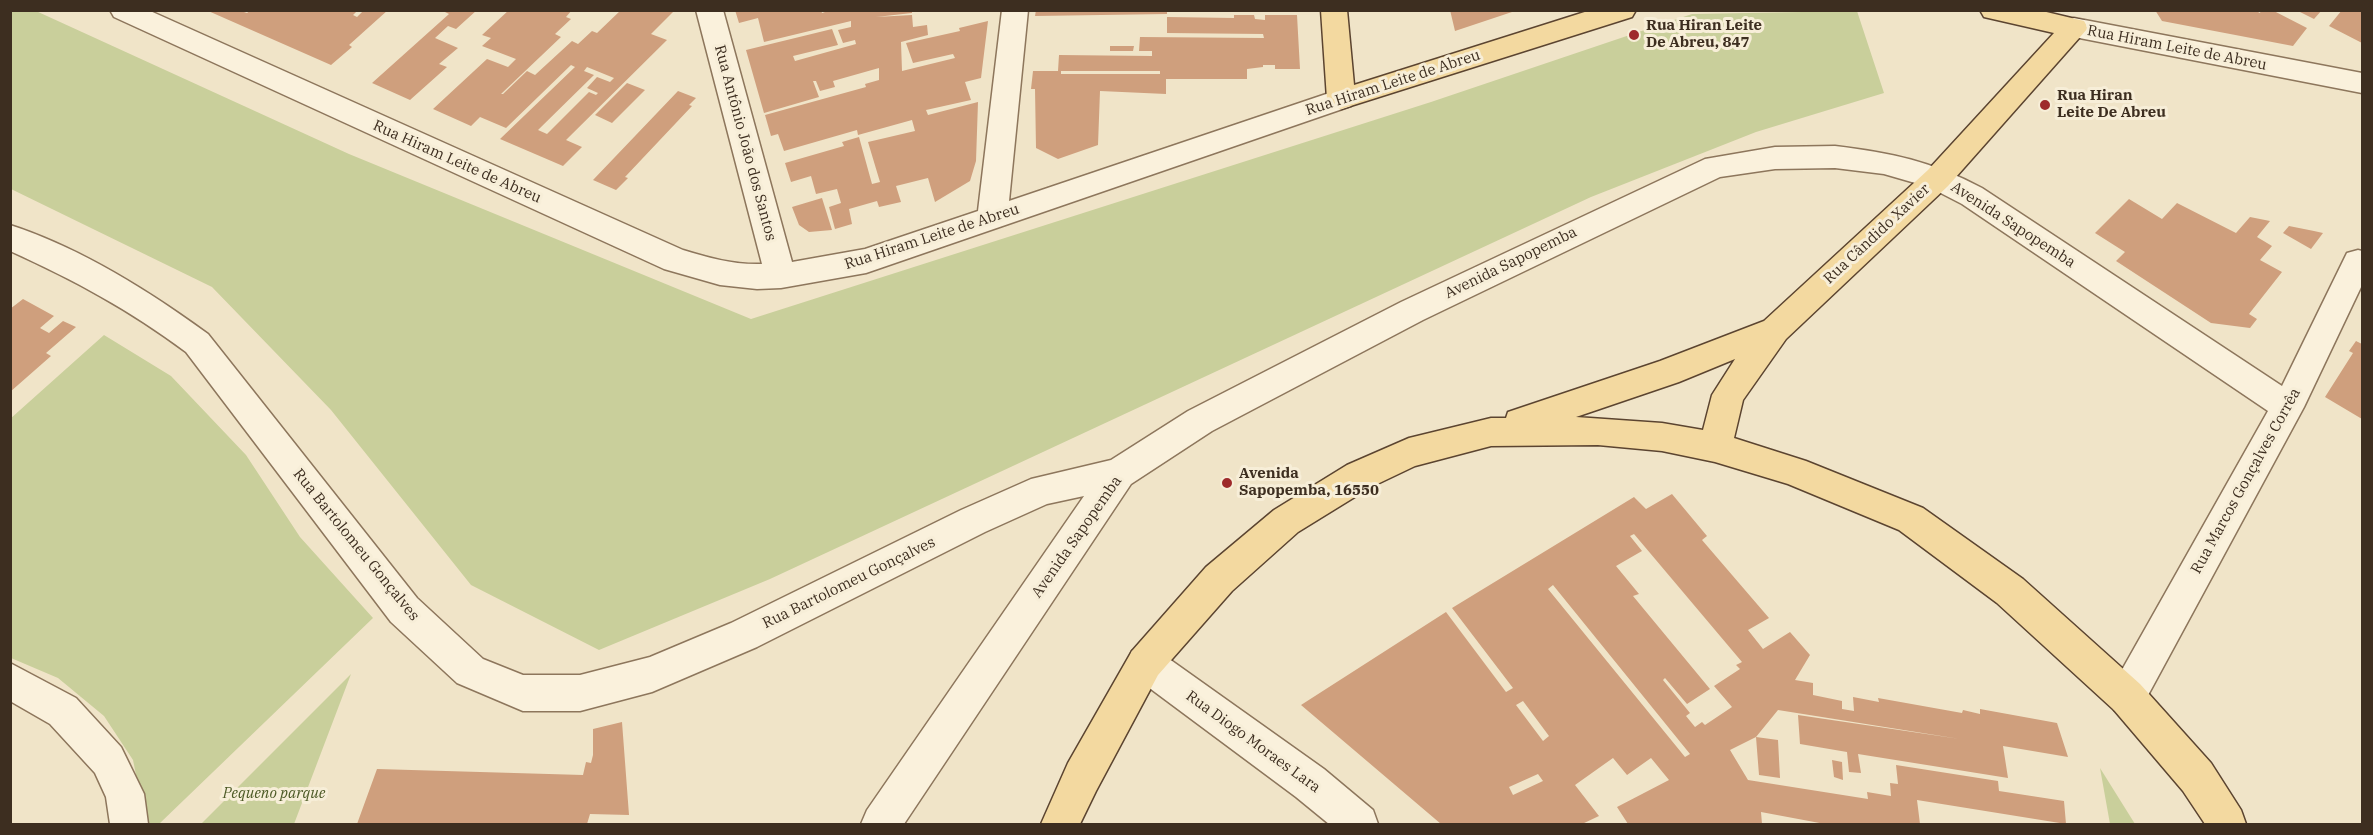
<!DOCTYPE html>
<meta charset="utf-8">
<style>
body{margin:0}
#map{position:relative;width:2373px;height:835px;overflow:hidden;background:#f0e4c8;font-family:"IBM Plex Serif",serif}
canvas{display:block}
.frame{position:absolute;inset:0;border:12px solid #3d2e20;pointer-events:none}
</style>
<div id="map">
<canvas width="2373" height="835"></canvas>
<div class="frame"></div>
</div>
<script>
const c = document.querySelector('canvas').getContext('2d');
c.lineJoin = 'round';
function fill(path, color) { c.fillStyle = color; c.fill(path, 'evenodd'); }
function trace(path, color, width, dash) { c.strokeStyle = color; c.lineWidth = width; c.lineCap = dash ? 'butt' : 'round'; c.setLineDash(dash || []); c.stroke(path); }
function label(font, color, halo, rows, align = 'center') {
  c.font = font + ' "IBM Plex Serif",serif'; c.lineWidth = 6; c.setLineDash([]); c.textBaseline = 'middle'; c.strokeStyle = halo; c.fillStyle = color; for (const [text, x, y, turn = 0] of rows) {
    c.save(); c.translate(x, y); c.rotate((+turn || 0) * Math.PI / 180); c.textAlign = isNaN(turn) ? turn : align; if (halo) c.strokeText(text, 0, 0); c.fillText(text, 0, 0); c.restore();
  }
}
fill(new Path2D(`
 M10,11H36L349,154L751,319L1431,102L1692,14L1857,11L1884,93L1756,132L1591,197L770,579L599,650L471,585L331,410L212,287L11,189Z
 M104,335L171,376L246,455L300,537L373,618L159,824H146L133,760L104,716L58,678L11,658L10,419Z
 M351,674L294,824H201Z
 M2100,768L2135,824H2110Z`), '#c9cf9b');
fill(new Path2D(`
 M206,10H246L244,12L247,13L251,10H358L353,15L357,17L364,10H388L349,45L352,47L331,65Z
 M441,10H477L456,29L448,26L435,38L458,48L439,64L447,67L410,100L372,83L449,14Z
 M509,10H572L566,17L571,19L555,34L561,37L501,94H503L527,71L535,75L572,41L578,44L592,31L597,33L621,10H675L651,34L667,40L566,140L582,147L563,166L500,139L575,67L571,65L506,128L480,117L471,126L433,109L487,59L508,67L516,59L482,46L491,38L482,35ZM587,67L614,78L610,82L597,77L587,88L598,93L596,95L589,92L547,134L538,130L594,75L584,71Z
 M735,10H821L822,13L831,10H912V13L876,17L912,15L913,27L927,25L928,35L901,42L902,71L955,58L953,54L913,63L906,43L960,31L959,28L988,21L981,78L965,82L971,100L926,110L928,115L978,102L976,161L970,181L935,202L928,178L896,186L901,202L879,207L877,201L849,209L852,224L835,229L829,207L841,203L837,189L816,194L811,176L791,182L785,163L844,146L842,142L859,137L872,184L880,182L868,142L915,131L912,120L858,135L857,130L784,151L778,134L771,136L765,115L866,87L865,84L879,80V68L833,81L835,87L820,91L816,81H813L819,97L764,113L746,50L832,29L838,45L793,56L795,61L856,44L855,40L843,43L838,30L851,27V21L764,42L758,18L739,23Z
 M1036,10H1167V14L1035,16Z
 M1450,10H1515V11L1455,31Z
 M2155,10H2254L2260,13L2261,10H2272L2307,28L2293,46L2162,21Z
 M2296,10H2322L2314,19Z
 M2342,10H2362V43L2329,26Z
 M1234,15H1254L1255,19L1265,20V15H1297L1300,69H1275V65H1263V67L1247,69V79H1166V94L1100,91L1098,145L1058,159L1036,148L1035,89H1031L1033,71H1058L1059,55L1152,56V51H1139L1140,37L1264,38L1263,34L1167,33V17L1234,18ZM1061,71H1160V74H1061Z
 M1110,46H1134L1133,51H1110Z
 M627,83L645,90L612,123L595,115Z
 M678,91L696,98L689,105L692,106L625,177L628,178L616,190L593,180Z
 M822,198L832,230L809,232L799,225L792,207Z
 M2129,199L2162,219L2177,203L2236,233L2250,217L2270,221L2257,237L2272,246L2260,260L2282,272L2249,314L2257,319L2250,328L2211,323L2116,261L2125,252L2095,233Z
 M2289,226L2314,231L2323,233L2311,249L2283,233Z
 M23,299L54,316L40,328L49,333L63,321L76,327L46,353L51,356L10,392V309Z
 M2356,341L2362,344V419L2325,397L2353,353L2349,351Z
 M1672,494L1707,536L1702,540L1769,618L1748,630L1763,649L1790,632L1810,655L1795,680L1813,683V695L1842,701V709L1854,711L1853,697L1879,702L1878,698L1962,713L1963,710L1980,714V709L2057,723L2068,757L2003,746L2008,778L1858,754L1861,773L1849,772L1847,752L1800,744L1798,715L1960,739L1778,710L1756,737L1778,740L1780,778L1759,775L1756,737L1730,750L1748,780L1868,799L1867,792L1891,796L1890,783L1898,784L1896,765L1998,781L1999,791L2064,801L2066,824L1917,800L1920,824H1825L1761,812L1762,824H1628L1617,807L1669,780L1651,758L1627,775L1613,758L1575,785L1599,816L1582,824H1441L1301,705L1446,612L1506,692L1513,688L1452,608L1634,497L1646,509ZM1634,534L1742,662L1736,665L1740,669L1714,686L1732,707L1705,725L1702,722L1695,727L1686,716L1690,713L1663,680L1665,678L1687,704L1710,689L1633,596L1639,594L1616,566L1642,551L1630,536ZM1553,585L1690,754L1685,757L1548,589ZM1523,701L1549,736L1543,741L1516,705ZM1538,774L1543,781L1513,795L1509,787Z
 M622,722L629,815L590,814L587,824H357L377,769L583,775L586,762L591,763L593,755V729Z
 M1832,760L1842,762L1843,780L1834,777Z`), '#cf9f7d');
const minor = new Path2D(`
 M110,10H148L683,250C709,258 734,265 762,264L696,10H723L792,262L865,249L978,211L1002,10H1028L1009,201L1341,89L1351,92L1355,99L1351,106L866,273L781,288L757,289L720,285L664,269L114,17Z
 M2074,18L2362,73V93L2064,35L2060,28L2064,21Z
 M1835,146C1892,153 1931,161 1982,188L2282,386L2347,253L2358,250L2362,251V285L2304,407L2140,710L2127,715L2114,710L2108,697L2114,684L2268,411L1962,204L1929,187L1884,174L1835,168L1775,169L1720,177L1423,320L1212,431L1131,484L904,824H861L867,810L1084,496L1047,504L985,532L757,647L652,692L580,711H523L457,683L391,622L186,352C128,309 76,281 10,251V225C81,248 149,291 208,334L417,598L483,659L523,675H580L650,657L731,623L961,510L1031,479L1111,460L1188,411L1401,302L1705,159L1775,147Z
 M1145,646L1158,651L1324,769L1373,810L1378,824H1329L1296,797L1132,675L1127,663L1132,651Z
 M10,663L76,698L121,747L144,794L148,824H110L106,797L95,773L50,724L10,701Z`);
const major = new Path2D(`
 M1321,10H1347L1354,85L1591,10H1636L1632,17L1341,109L1331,106L1327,99Z
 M1980,10H2038L2084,21L2088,28L1948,186L1786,339L1743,400L1734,438L1806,461L1923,508L2023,579L2140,684L2211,763L2241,810L2246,824H2205L2183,791L2114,710L1997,603L1899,530L1788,484L1715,462L1662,451L1598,445L1491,446L1415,466L1371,487L1298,532L1232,591L1158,675L1096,791L1080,824H1041L1068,763L1132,651L1206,567L1274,510L1347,465L1409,438L1491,418H1506L1508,412L1660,361L1764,321L1928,170L2054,33L1984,17ZM1735,359L1712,395L1703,430L1662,423L1576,417L1679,382Z`);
trace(minor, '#8d765c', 3);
trace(major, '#5b4430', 3);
fill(minor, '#faf1dc');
fill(major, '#f3d9a0');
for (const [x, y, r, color] of [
 [1634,35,6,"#9e2a2b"],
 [2045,105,6,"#9e2a2b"],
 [1227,483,6,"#9e2a2b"]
]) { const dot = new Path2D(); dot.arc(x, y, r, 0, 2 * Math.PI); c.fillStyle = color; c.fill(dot); trace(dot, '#f7eed8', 2); }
label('bold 15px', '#3d2e20', '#f7eed8', [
 ["Rua Hiran Leite",1646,26],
 ["De Abreu, 847",1646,43],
 ["Rua Hiran",2057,96],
 ["Leite De Abreu",2057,113],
 ["Avenida",1239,474],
 ["Sapopemba, 16550",1239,491]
], 'left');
label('15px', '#3d2e20', '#f7eed8', [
 ["Rua Hiram Leite de Abreu",2177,48,11],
 ["Rua Hiram Leite de Abreu",1393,83,-18],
 ["Rua Antônio João dos Santos",745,143,75],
 ["Rua Hiram Leite de Abreu",457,162,24],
 ["Avenida Sapopemba",2013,225,33],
 ["Rua Cândido Xavier",1877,234,-43],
 ["Rua Hiram Leite de Abreu",932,237,-18],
 ["Avenida Sapopemba",1511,263,-26],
 ["Rua Marcos Gonçalves Corrêa",2246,481,-61],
 ["Avenida Sapopemba",1077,537,-55],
 ["Rua Bartolomeu Gonçalves",356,545,51],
 ["Rua Bartolomeu Gonçalves",849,583,-26],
 ["Rua Diogo Moraes Lara",1253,742,36]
]);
label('italic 15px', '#4d5a26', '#f7eed8', [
 ["Pequeno parque",274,794]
]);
</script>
